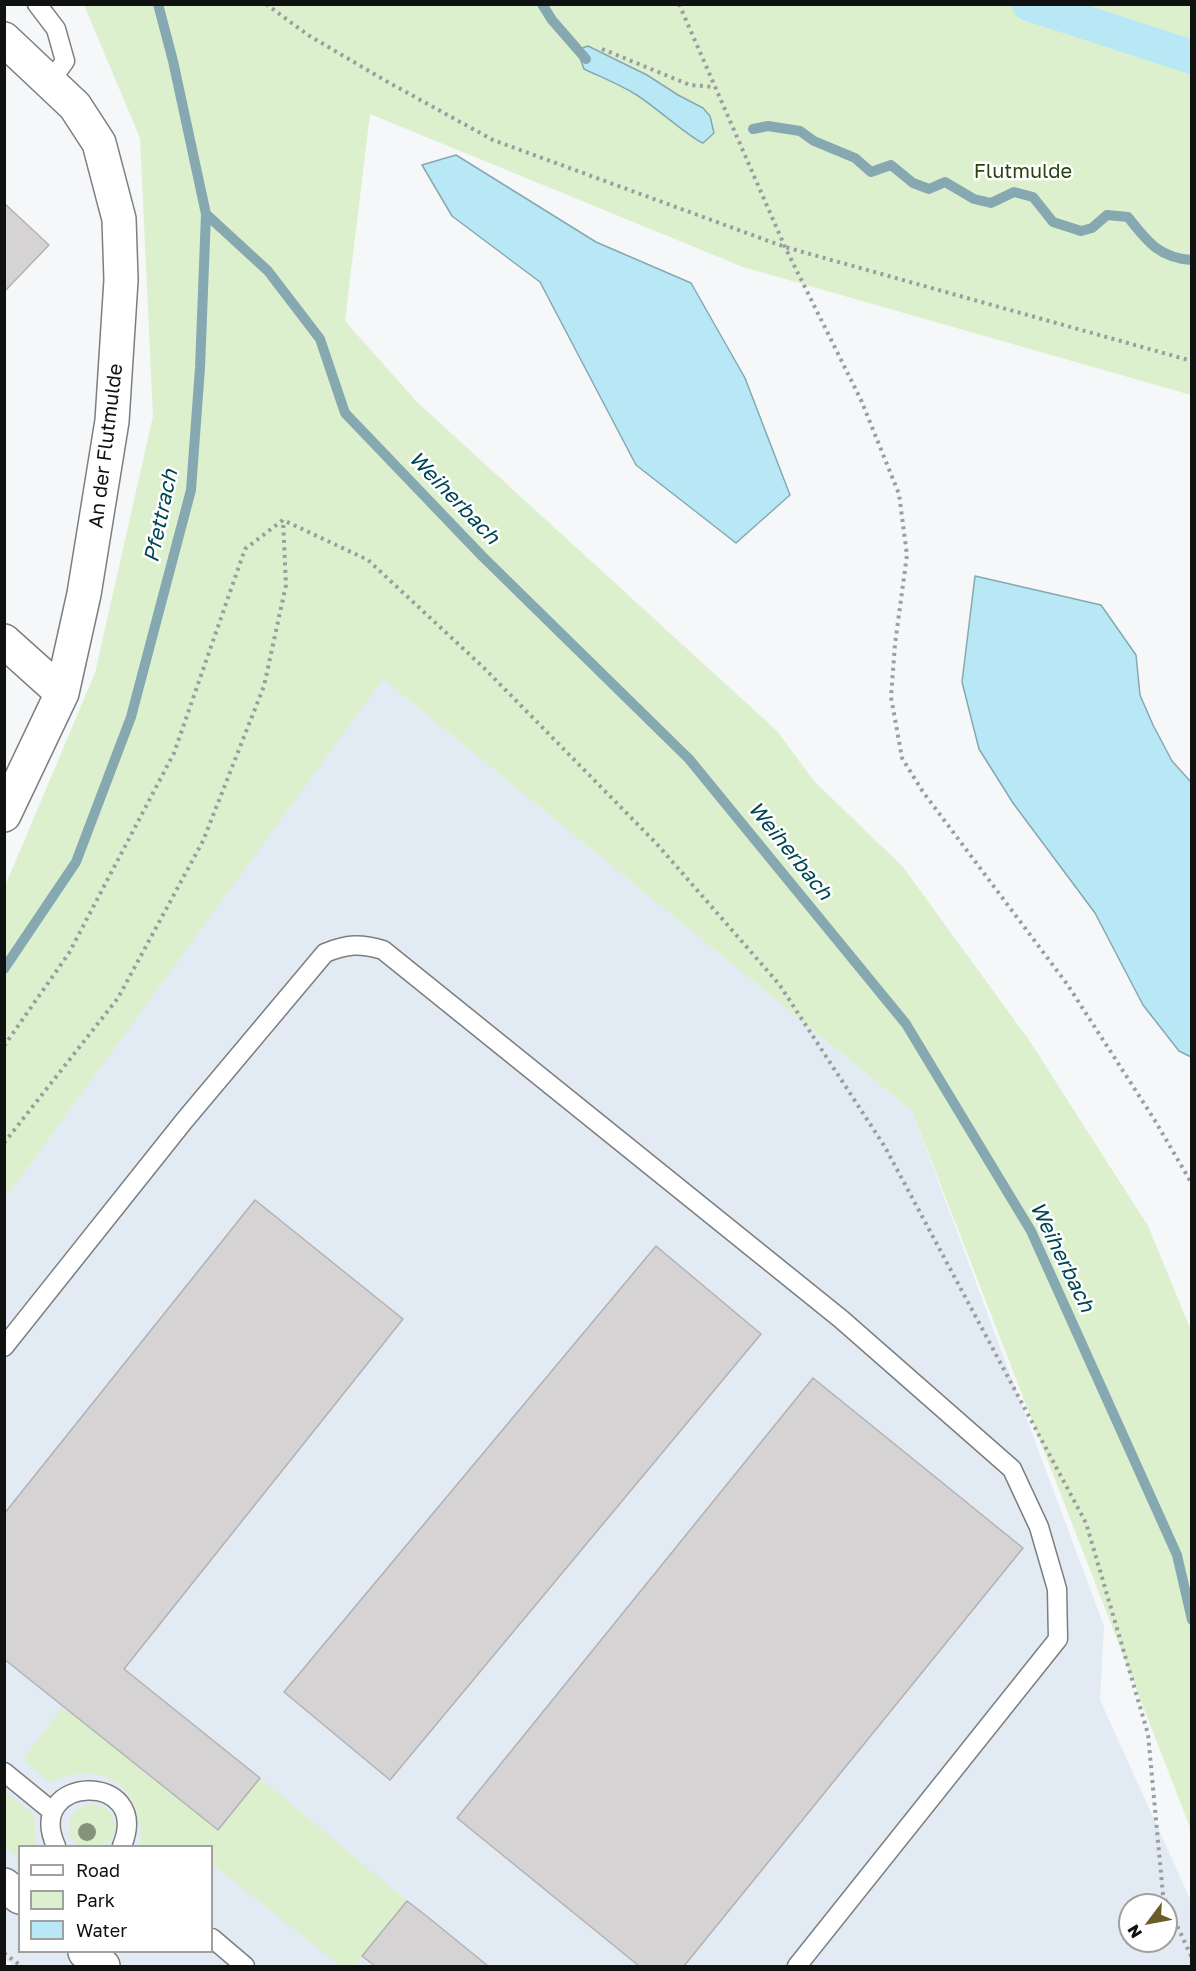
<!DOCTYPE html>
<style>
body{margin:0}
#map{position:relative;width:1196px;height:1971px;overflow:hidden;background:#f5f7f9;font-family:"Golos Text",sans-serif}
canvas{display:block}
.frame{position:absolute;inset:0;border:6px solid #101111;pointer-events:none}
.legend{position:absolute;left:18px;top:1845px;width:195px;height:108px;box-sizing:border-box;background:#fff;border:2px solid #9fa0a0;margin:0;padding:8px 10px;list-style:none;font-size:18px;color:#101111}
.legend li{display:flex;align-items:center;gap:12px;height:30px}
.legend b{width:30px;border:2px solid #9fa0a0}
.north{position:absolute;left:1118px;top:1893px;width:60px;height:60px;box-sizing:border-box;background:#fff;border:2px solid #9fa0a0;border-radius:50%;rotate:238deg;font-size:16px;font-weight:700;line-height:24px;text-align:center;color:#101111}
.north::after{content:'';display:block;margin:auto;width:21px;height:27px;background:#6c5c29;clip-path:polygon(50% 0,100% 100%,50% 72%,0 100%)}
</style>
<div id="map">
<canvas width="1196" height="1971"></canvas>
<div class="frame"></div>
<ul class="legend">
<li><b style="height:8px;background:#fff"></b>Road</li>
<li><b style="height:16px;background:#dcf0ce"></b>Park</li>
<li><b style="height:16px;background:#b8e8f6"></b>Water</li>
</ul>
<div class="north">N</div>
</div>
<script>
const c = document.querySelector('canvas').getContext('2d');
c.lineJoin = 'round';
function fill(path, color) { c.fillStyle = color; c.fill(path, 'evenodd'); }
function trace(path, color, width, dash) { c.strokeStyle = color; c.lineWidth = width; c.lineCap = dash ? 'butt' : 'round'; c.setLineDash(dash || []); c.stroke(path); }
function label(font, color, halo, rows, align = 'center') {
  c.font = font + ' "Golos Text",sans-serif'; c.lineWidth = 5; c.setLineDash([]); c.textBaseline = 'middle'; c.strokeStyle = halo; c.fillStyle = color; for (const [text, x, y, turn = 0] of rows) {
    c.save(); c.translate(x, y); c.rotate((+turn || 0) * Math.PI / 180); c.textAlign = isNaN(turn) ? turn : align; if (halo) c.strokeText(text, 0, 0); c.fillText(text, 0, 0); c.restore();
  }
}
fill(new Path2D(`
 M382,678L912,1111L1104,1626L1100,1700L1191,1901V1966H14L5,1959V1199ZM20,1846H212V1952H20ZM1130,1905H1166V1941H1130Z`), '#e2ebf3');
fill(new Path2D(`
 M84,5H1191V395L743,267L370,114L345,321L417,402L777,731L814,781L903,867L1029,1040L1148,1226L1191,1330V1830L912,1111L383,679L5,1199V886L95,673L153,416L140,138Z
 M63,1706L218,1830L260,1778L407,1901L355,1966H340L212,1864V1846H140C145,1808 122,1767 77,1774C68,1775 58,1780 50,1783L23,1759Z
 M4,1791L34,1815L37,1846H20L19,1859L5,1847Z
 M69 1827a23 23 0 1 1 46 0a23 23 0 1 1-46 0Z`), '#dcf0ce');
const water = new Path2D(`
 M588,46L647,75L678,95L703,108L710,116L714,133L703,143C692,140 651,103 635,94C619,84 601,77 584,69L577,50Z
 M456,155L596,242L691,283L745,378L790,495L736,543L636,465L540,282L452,216L422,165Z
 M975,576L1101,605L1136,655L1140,695L1153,725L1172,761L1191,782V1057L1179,1051L1143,1005L1095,913L1013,803L979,749L962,682Z`);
fill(water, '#b8e8f6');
trace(water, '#86a8b1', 1.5);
trace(new Path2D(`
 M542,4L552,20L586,59
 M753,129L768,126L800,131L814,141L855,158L871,172L891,165L913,183L929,189L945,182L974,199L991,203L1014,192L1033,197L1053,222L1081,231L1092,228L1107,215L1128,217C1147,241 1159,258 1192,260
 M206,214L268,271L320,339L345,413L482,556L689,759L906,1024L1031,1231L1177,1555L1192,1620
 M4,969L76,862L131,717L191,490L200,368L206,214L173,61L158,4`), '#86a8b1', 10);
trace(new Path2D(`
 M1029,4L1192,57`), '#b8e8f6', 34);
const building = new Path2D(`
 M4,203L49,245L4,292Z
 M255,1200L403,1319L124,1669L260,1778L218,1830L4,1659V1514Z
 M656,1246L761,1334L390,1780L284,1692Z
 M813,1378L1023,1548L684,1966H639L457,1818Z
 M407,1901L429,1918L488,1966H375L362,1956Z`);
fill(building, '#d6d3d5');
trace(building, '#b4b1b3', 1.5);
const service = new Path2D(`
 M37,4L56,29L65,61L50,82
 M4,1347L184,1121L325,953C347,944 360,943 383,950L841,1319L1012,1469L1039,1527L1057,1589L1058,1639L797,1966
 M4,1772L53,1812
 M56,1846C23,1774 153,1770 122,1846
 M212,1938L245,1966`);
const minor = new Path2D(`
 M4,39L75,106L99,143L119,219L121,280L112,421L84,594L62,693L4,815
 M4,641L62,693
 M4,1885L20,1897
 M85,1952L103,1966`);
trace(service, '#7c7e80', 21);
trace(minor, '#7c7e80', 36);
trace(new Path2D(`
 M266,4L308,35L386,81L493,140L785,247L1192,361
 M679,4L785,247L861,400L899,494L907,555L895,644L891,697L902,758L923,792L1067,984L1154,1119L1192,1184
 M602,49L690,85L715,87
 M4,1046L69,953L174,753L245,549L283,520L368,560L484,668L656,843L779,984L885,1147L1086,1523L1148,1734L1163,1895L1192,1958
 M4,1143L118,998L203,841L264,686L286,585L283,520
 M4,1953L21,1966`), '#9c9d9f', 4, [3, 4.5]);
trace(service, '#fff', 18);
trace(minor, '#fff', 33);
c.fillStyle = '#859479';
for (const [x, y] of [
 [87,1832]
]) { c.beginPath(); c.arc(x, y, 9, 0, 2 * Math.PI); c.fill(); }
label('20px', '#294310', '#fff', [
 ["Flutmulde",1023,172]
]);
label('20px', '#101111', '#fff', [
 ["An der Flutmulde",106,446,-83]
]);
label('italic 21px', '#004554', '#fff', [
 ["Weiherbach",454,498,46],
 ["Pfettrach",161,516,-78],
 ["Weiherbach",790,851,51],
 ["Weiherbach",1062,1257,64]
]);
</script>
